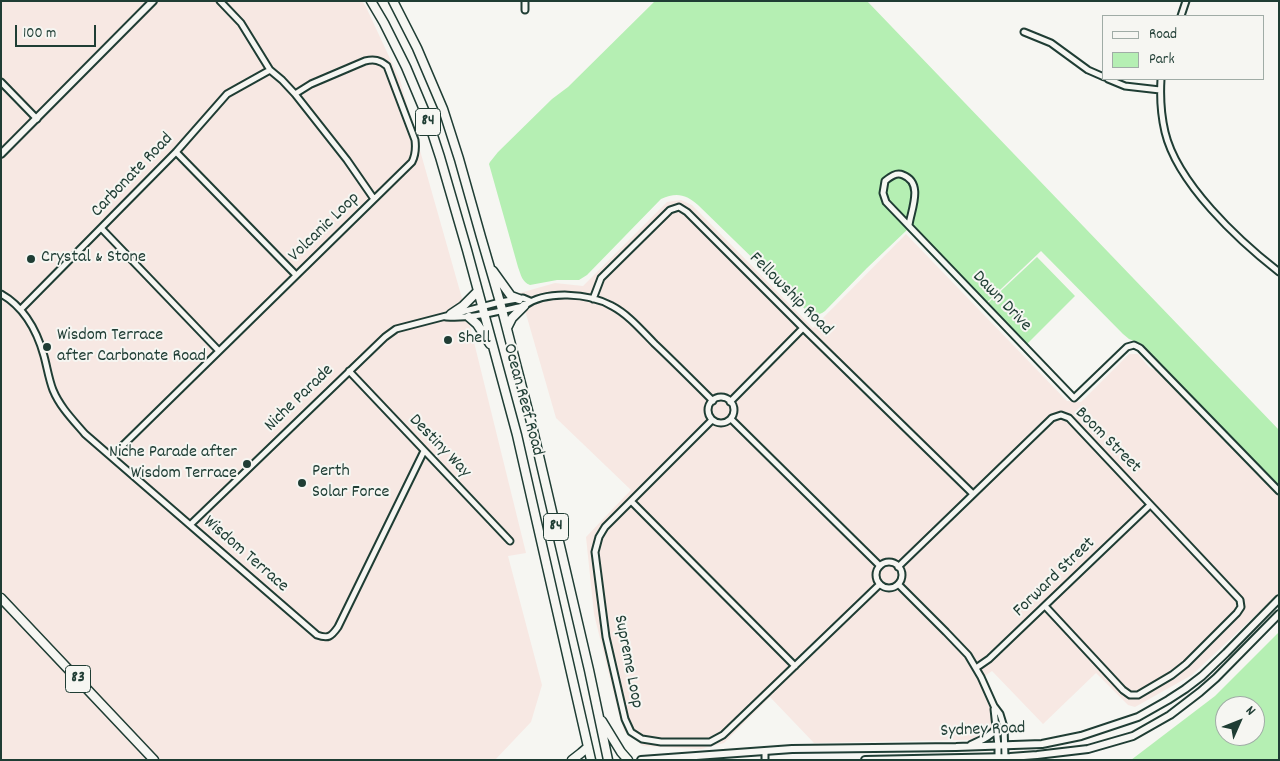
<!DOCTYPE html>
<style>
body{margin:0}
#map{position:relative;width:1280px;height:761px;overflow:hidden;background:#f6f6f2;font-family:Dekko,sans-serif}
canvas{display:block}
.frame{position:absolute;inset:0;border:2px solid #1f3d34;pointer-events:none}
.legend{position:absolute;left:1102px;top:15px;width:162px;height:65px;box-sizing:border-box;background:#f6f6f2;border:1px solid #a0aca6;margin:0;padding:6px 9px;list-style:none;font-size:15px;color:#1f3d34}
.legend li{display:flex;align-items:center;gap:10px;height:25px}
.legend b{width:25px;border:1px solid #a0aca6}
.north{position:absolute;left:1215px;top:696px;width:50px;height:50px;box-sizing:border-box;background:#f6f6f2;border:1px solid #a0aca6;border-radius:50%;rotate:46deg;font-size:14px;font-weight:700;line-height:20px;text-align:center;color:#1f3d34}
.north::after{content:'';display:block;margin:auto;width:18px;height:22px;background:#1f3d34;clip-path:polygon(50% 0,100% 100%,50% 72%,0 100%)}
.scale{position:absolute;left:15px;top:25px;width:81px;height:22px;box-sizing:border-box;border:2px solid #1f3d34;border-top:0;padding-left:6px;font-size:15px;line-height:18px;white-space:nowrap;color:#1f3d34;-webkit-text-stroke:4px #f6f6f2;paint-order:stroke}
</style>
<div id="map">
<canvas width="1280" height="761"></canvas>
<div class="frame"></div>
<ul class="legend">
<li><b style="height:6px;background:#f6f6f2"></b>Road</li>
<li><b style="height:14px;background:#b5efb3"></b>Park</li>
</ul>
<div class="north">N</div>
<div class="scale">100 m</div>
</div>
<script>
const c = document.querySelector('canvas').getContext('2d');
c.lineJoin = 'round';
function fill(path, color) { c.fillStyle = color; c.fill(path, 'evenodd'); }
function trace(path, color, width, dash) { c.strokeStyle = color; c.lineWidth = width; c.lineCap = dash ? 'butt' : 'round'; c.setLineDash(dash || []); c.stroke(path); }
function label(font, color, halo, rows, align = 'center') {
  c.font = font + ' Dekko,sans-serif'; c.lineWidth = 4; c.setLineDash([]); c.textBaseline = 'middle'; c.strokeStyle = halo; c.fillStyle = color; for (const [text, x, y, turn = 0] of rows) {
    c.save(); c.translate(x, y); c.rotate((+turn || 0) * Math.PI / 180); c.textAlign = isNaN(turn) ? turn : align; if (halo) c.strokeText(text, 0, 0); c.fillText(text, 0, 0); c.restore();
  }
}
fill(new Path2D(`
 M1,1H362L366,7L400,80L471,330L526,553L508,556L542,685L531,722L495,760H1Z
 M681,200L692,205L813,328L906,234L1067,401L1081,402L1129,354H1138L1149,367L1155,370L1279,497V593L1192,675L1135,707L1128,705L1096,673L1043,724L992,671L985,676L1004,722L1006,739L814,743L770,697L724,743L701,749L643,746L624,731L619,715L594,614L586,537L631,490L556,418L520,293L555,283L583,286L667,202Z`), '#f7e8e3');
fill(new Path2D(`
 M655,1H867L1279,430V485L1142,344L1129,339L1123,334L1041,251L982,307L908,229L867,268L825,311C818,316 814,316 807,311L698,205C686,194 676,192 661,199L587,275L579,280H557L530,285C522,282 521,275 518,267L489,164L490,162L498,152L552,99L568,87Z
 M1037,257L1075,296L1027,344L988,303Z
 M1279,632V760H1131L1215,696ZM1225,706H1255V736H1225Z`), '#b5efb3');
const minor = new Path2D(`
 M220,1L241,23L270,70L282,80L295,94L347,160L374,199
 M525,10V1
 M1181,16L1186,1
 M1024,32L1051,43L1088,70L1104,77
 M1108,79L1125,86L1160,90
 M1161,79C1160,96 1161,115 1165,132C1177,183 1238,240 1279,272
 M1,82L37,119
 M176,152L296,275
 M909,225C911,210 924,183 903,175C896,172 890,177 885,181L883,193L886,202L1074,398L1127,347L1134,345L1140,348L1279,491
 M101,228L219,351
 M1,294C24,307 37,331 44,356C47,367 49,380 53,390C60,407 73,420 85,434L317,635C328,639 331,637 338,627L424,451
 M593,299L601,278L670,210L679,207L687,212L803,328L973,494
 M21,309L176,152L227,94L270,70
 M446,317C473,319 498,311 524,306C546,290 589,293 612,306C629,315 642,331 655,344C675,363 694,382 713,401
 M349,371L510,541
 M708 410a13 13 0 1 1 26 0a13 13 0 1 1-26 0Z
 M730,402L803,328
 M731,419L880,566
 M712,420L605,527L599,537L595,552L606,637L625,719L631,732L642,739L661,742H710L723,735L880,584
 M112,456L412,162C416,154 416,148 415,140L387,66C380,60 374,59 365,61L311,84L295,94
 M631,501L795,666
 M190,525L385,337L396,329L500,302L523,298L530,301
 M876 575a13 13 0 1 1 26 0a13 13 0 1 1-26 0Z
 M898,567L1052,418L1061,415L1069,418L1240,600L1241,607L1237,613L1186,664L1172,675L1138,695H1130L1123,690L1045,606
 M898,584L946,632L968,655L981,677L994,706L1000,714L1004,727L1005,757
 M976,668L989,659L1150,505
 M994,709L998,746V757
 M765,751V760`);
const tertiary = new Path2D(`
 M1,154L153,1
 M971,745C981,740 990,737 997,728
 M641,760L792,749L956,747L1042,744L1081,736L1138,717L1168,700L1185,689L1202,676L1226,653L1279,599
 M865,760L1010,757L1037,755L1088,749L1133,736L1170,715L1200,692L1216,678L1279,614`);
const primary = new Path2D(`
 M371,1L384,23L406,67L427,117L440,157L467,250L517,435L591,760
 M393,1L417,48L443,109L459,159L481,237L500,302L532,426L589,670L608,760
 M493,271L511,296L519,299
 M451,314L463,306L478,291
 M469,317L477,324L490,344
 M507,328L512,318L524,306
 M1,598L154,760
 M602,721L621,752L628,760
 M572,760L581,753L588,747`);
trace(minor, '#1f3d34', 9);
trace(tertiary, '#1f3d34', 10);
trace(primary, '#1f3d34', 11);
trace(minor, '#f6f6f2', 5);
trace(tertiary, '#f6f6f2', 6);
trace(primary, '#f6f6f2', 8);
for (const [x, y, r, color] of [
 [31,259,5,"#1f3d34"],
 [448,340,5,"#1f3d34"],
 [47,347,5,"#1f3d34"],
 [247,464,5,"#1f3d34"],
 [302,483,5,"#1f3d34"]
]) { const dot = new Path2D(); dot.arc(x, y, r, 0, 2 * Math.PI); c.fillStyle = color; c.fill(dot); trace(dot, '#f6f6f2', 2); }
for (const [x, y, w] of [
 [428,122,25],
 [556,527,25],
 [78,679,25]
]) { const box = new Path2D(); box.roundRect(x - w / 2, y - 13.5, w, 27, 4); c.fillStyle = '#f6f6f2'; c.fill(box); trace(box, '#1f3d34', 1); }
label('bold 16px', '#1f3d34', null, [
 ["84",428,122],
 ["84",556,527],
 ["83",78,679]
]);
label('18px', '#1f3d34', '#f6f6f2', [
 ["Carbonate Road",133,176,-46],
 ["Volcanic Loop",325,228,-44],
 ["Fellowship Road",790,295,45],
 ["Dawn Drive",1001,302,46],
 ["Niche Parade",300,399,-44],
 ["Ocean Reef Road",522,400,75],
 ["Boom Street",1107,441,45],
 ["Destiny Way",439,447,46],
 ["Wisdom Terrace",245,555,41],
 ["Forward Street",1055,578,-44],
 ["Supreme Loop",627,662,79],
 ["Sydney Road",983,731,-2]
]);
label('18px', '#1f3d34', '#f6f6f2', [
 ["Crystal & Stone",41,259],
 ["Wisdom Terrace",57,337],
 ["after Carbonate Road",57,358],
 ["Shell",458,340],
 ["Niche Parade after",237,454,"right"],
 ["Wisdom Terrace",237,475,"right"],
 ["Perth",312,473],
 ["Solar Force",312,494]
], 'left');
</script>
